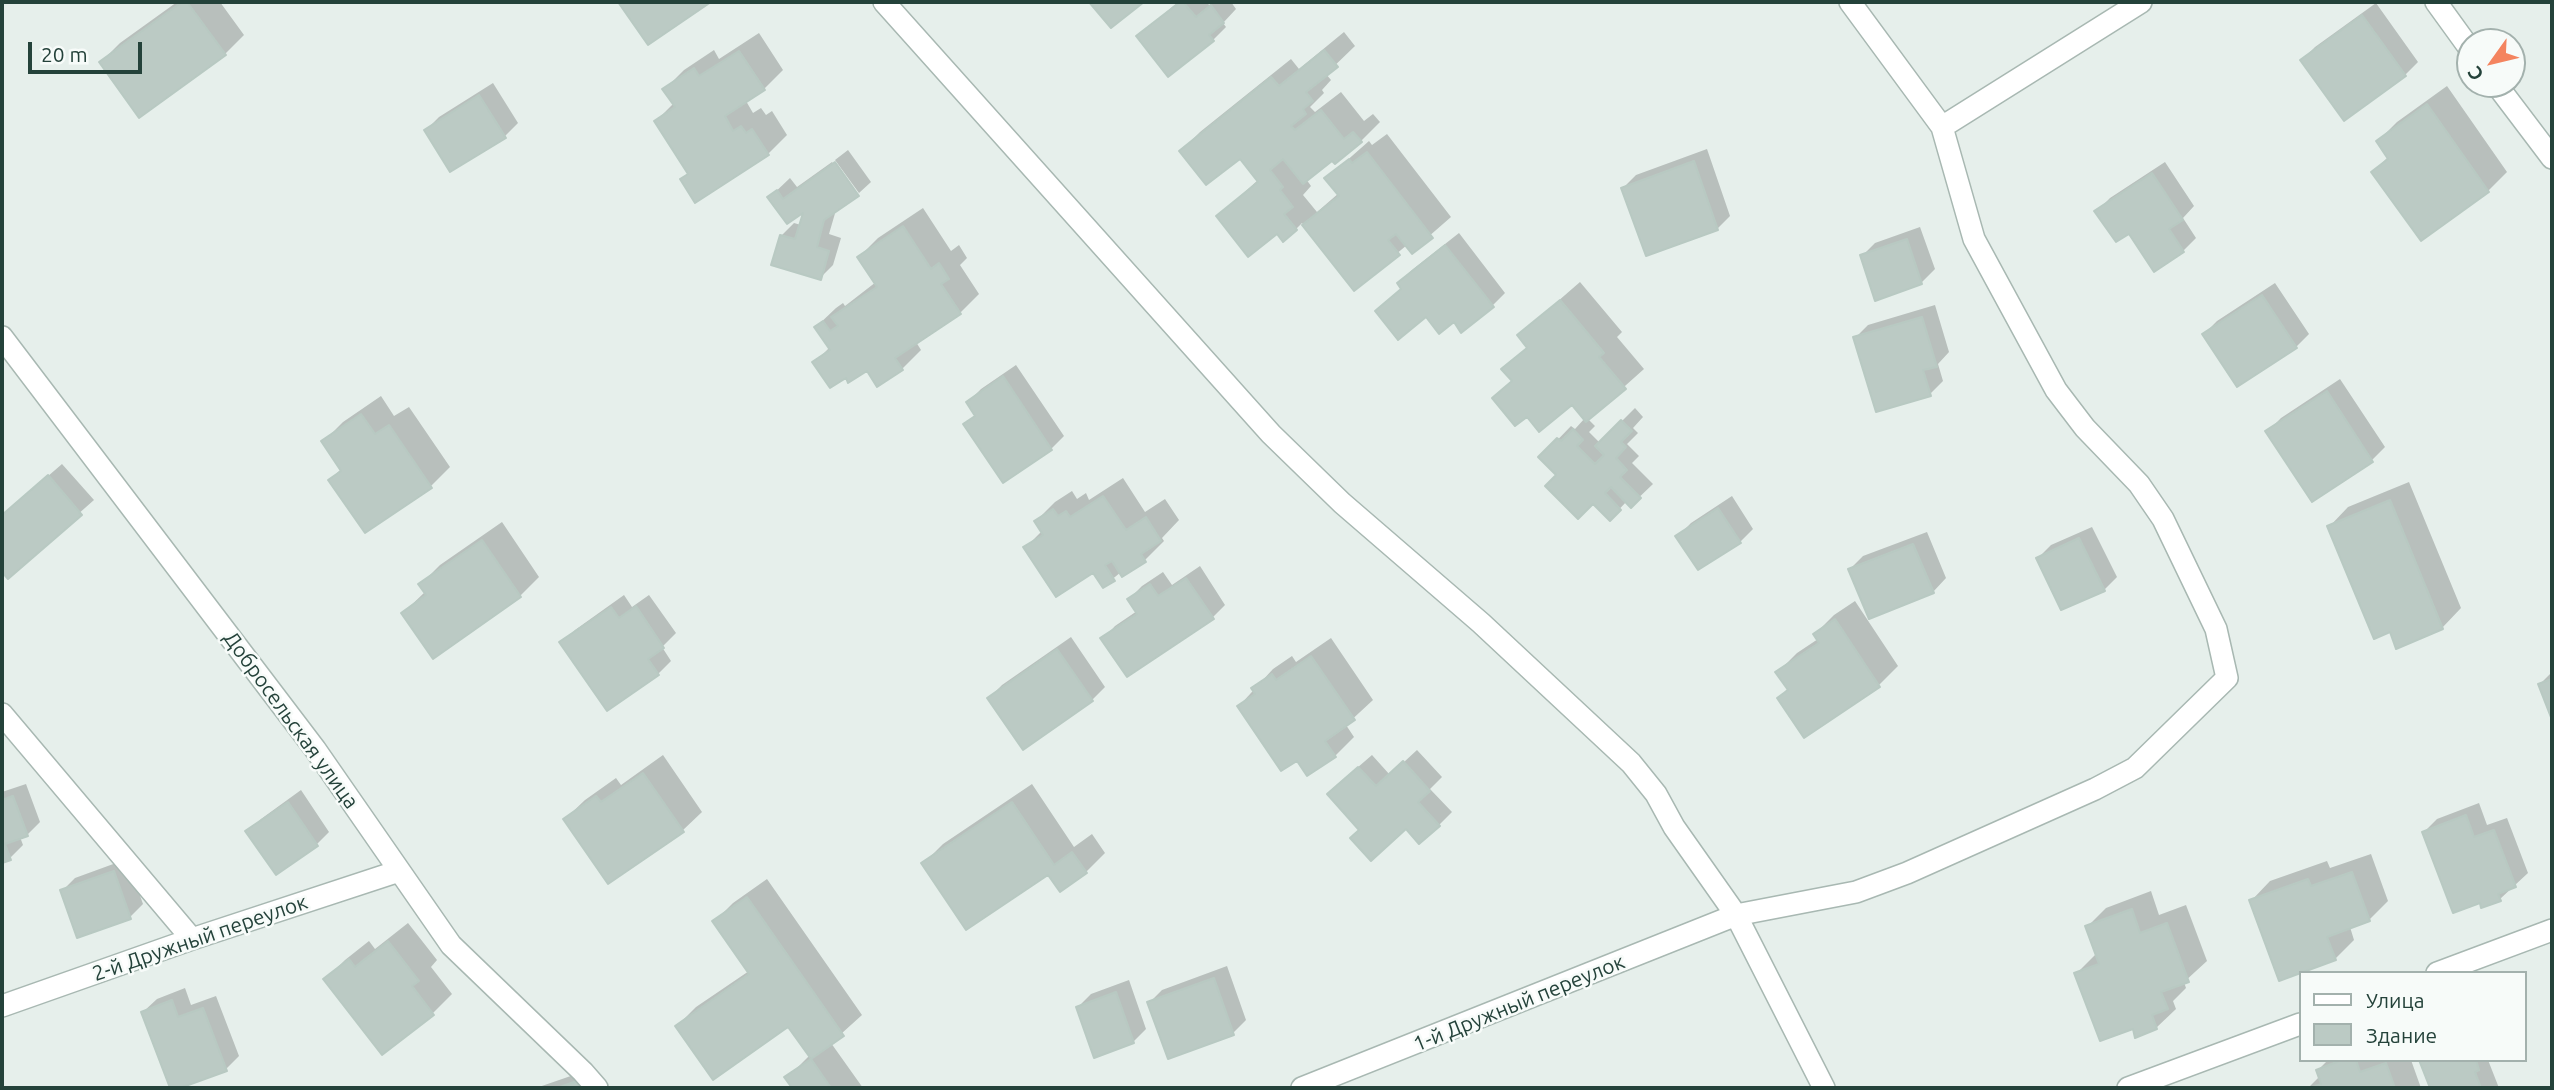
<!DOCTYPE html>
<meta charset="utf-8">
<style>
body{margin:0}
#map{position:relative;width:2554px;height:1090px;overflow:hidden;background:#e6efeb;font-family:Ubuntu,sans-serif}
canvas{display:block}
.frame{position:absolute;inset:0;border:4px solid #24423a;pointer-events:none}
.legend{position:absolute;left:2299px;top:971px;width:228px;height:91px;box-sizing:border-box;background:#f7fbf9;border:2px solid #a3b1ad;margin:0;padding:9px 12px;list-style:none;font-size:21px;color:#24423a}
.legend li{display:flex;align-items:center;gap:14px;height:35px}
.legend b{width:35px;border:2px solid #a3b1ad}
.north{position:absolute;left:2456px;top:28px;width:70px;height:70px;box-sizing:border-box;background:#f7fbf9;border:2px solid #a3b1ad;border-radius:50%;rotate:236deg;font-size:19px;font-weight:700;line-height:28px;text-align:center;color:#24423a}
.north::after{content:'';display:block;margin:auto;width:24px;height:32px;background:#f4845f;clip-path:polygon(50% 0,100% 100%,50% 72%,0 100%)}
.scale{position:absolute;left:28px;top:42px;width:114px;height:32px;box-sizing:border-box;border:4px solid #24423a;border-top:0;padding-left:9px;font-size:21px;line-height:24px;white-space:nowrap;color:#24423a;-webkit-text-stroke:5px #f7fbf9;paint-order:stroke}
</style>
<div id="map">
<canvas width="2554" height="1090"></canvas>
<div class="frame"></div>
<ul class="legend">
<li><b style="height:9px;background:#fff"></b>Улица</li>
<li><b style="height:19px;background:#bbcac4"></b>Здание</li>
</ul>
<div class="north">С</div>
<div class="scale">20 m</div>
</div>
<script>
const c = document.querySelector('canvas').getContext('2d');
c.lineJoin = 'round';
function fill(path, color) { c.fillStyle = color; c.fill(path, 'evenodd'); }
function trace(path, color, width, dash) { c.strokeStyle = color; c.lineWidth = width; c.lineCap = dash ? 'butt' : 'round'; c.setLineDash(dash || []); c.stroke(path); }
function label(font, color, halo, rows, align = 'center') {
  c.font = font + ' Ubuntu,sans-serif'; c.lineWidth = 5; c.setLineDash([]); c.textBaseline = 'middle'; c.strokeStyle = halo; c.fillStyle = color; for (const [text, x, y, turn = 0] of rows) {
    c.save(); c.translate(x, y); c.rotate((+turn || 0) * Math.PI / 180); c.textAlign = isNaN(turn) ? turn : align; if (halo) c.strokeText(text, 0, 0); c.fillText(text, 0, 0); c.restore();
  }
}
fill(new Path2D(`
 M177,2H220L244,35L225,54L101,62L120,43Z
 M1178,2H1207L1209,5L1214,2H1231L1236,9L1223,23L1226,27L1213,40L1168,75L1138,36Z
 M2376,3L2418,62L2405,75L2302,60L2315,47Z
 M1344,32L1355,46L1326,74L1331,80L1322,90L1324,93L1310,107L1315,112L1341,92L1364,121L1373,114L1380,122L1361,141L1333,158L1306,179L1311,186L1303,195L1317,212L1339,193L1327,178L1369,141L1372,145L1387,134L1451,217L1412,251L1407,245L1354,289L1302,223L1296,229L1277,232L1218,216L1258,180L1240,156L1181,151L1200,132L1291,59L1299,69Z
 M759,33L783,70L764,89L746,101L753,113L761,108L766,115L772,111L787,135L768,154L682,179L689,172L656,121L674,103L665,89L684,70L714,50L719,59Z
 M493,83L518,123L505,136L426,130L439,117Z
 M2447,86L2507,172L2488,191L2421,239L2373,172L2389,156L2378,141L2397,122Z
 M1707,149L1730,216L1717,229L1623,188L1636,175Z
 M848,150L871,182L859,193L835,160Z
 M832,162L856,195L836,210L829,234L841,238L833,265L820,278L781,236L794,223L801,225L806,209L770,197L790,178L797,187Z
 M2165,162L2194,206L2183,218L2196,238L2183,251L2097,211L2110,198Z
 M923,208L951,251L959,245L967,258L960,265L979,294L960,313L916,342L921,350L902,369H867L846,376L815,362L830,347L816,327L836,308L843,303L845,306L876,282L859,257L878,238Z
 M1920,227L1935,269L1922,282L1876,298L1862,256L1875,243Z
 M1459,233L1505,293L1492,306L1454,320L1377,311L1403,288L1399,283L1412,270Z
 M1580,282L1622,332L1617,337L1644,369L1588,419L1595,426L1589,432L1600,443L1635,408L1643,417L1633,428L1638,433L1627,444L1639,456L1632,463L1653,484L1631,505L1627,501L1610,519L1541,457L1571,426L1575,429L1585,418L1572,402L1527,415L1494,398L1513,380L1504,369L1528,346L1519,335Z
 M2275,283L2309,334L2296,347L2204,334L2217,321Z
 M1935,305L1949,352L1938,364L1943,381L1930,394L1855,338L1868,325Z
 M1016,365L1064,436L1051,449L1004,481L965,424L976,414L968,402L981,389Z
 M2340,379L2385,447L2372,460L2268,431L2281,418Z
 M381,396L394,416L409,407L450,467L430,487L330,480L342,468L324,441L343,422Z
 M62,464L94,500L8,576L2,569V516Z
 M1123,478L1145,512L1165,499L1179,520L1162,538L1164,541L1145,560L1121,572L1104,586L1093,571L1026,547L1042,531L1036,521L1055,502L1072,491L1077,499L1086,493L1089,500Z
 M2409,482L2461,608L2442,628L2329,527L2348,507Z
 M1732,496L1753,529L1740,542L1678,536L1691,523Z
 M502,522L539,577L520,596L403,613L426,591L421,584L440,565Z
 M2092,527L2117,577L2104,590L2038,558L2051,545Z
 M1927,532L1946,578L1933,592L1850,569L1863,556Z
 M1200,566L1225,605L1212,618L1103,639L1115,626L1137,611L1129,599L1142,586L1163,572L1172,585Z
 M624,595L632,607L649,595L676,633L662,647L671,661L658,674L562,643L575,630Z
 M1855,601L1898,666L1879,685L1804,736L1779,698L1788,688L1778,672L1797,653L1818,639L1815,634L1834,615Z
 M1071,637L1105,687L1092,700L989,698L1002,685Z
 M1331,638L1373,700L1346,725L1354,737L1335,756L1297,758L1239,706L1273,669L1292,656L1296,662Z
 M2552,672V717L2540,684Z
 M1417,750L1442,777L1430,789L1452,812L1439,825L1361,829L1342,781L1372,755L1390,775Z
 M663,755L702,812L682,831L565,819L585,800L616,778L621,785Z
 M26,784L40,822L27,835L20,837L23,845L10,858L2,861V792Z
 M1032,784L1074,847L1092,834L1105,853L1086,872H1048L924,863L943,844Z
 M301,790L329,832L316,845L248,832L261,819Z
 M2479,803L2487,825L2507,818L2528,873L2500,899L2424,832L2437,819Z
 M2371,854L2388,901L2369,920L2350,927L2354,940L2335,959L2251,901L2270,881L2327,861L2330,868Z
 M127,859L143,904L130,917L62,891L75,878Z
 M767,879L862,1015L831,1043L863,1088H791L793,1086L787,1078L810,1055L789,1025L677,1026L696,1007L749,971L714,922L733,903Z
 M2151,891L2159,915L2186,905L2207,961L2184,982L2186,988L2173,1001L2176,1009L2156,1028L2134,1027L2076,974L2097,953L2087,927L2106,908Z
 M408,923L437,960L431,967L452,994L433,1013L382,1053L326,979L345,960L369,941L375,949Z
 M1227,966L1246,1020L1233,1033L1169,1056L1149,1003L1162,990Z
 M1129,980L1146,1029L1133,1042L1078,1007L1091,994Z
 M185,988L191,1005L216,996L239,1056L226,1069L172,1088L143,1012L157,999Z
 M2328,1060H2411L2421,1088H2308L2320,1076L2318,1070Z
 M2421,1060H2488L2499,1088H2432Z
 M591,1069L597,1088H536Z`), '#0003');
const building = new Path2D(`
 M182,2H187L226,55L139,118L99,62Z
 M618,2H711L648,45Z
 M1089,2H1144L1111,28Z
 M1180,2H1183L1196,17L1211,5L1224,23L1209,35L1214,41L1168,77L1136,36Z
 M2362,15L2406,76L2344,121L2300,60Z
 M1324,50L1338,67L1306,92L1313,101L1303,109L1306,114L1291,126L1295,130L1321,110L1344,139L1353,132L1362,142L1335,164L1332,161L1303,184L1283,159L1270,170L1283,187L1280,190L1293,207L1284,214L1297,230L1283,242L1277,234L1248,257L1216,216L1258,182L1240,159L1206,185L1179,151L1271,77L1279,86Z
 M739,51L765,90L725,116L733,131L741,126L746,133L752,129L769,155L695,203L680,179L688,174L654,121L675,107L662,89L694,68L699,76Z
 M479,95L506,138L450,172L424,130Z
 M2427,104L2489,192L2421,241L2371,172L2388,159L2376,141Z
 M1367,152L1433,238L1412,254L1396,234L1388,240L1400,255L1354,291L1302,225L1339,196L1324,178L1349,159L1352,163Z
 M1694,161L1718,230L1646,256L1621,188Z
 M835,162L859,196L824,220L817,247L829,251L821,280L771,265L780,235L795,239L803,213L787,224L767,197L777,190L783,199Z
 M2152,173L2183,220L2169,229L2184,252L2154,272L2129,234L2116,242L2094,211Z
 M903,226L931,269L939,263L949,279L941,284L961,314L895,358L903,370L877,387L867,371L848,383L846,378L830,388L812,362L830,350L814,327L823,321L830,331L838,326L831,317L877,287L857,257Z
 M1907,239L1922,284L1875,301L1860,255Z
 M1445,245L1494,307L1461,333L1454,322L1439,334L1426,317L1398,340L1375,311L1401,289L1397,283Z
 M2262,295L2297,348L2237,387L2202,334Z
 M1560,300L1604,353L1599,357L1626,389L1586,422L1572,405L1539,432L1527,417L1515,426L1492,398L1512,381L1501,369L1527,348L1517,335Z
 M1922,317L1937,367L1923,370L1931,396L1876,412L1853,337Z
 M1003,376L1052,450L1003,483L963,424L975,416L966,402Z
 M2327,391L2373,462L2312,502L2265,431Z
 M361,414L375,434L389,425L432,488L365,533L328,480L341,471L321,441Z
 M1621,420L1632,431L1621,442L1626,447L1616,458L1627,470L1620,477L1641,498L1631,508L1611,487L1605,493L1621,510L1610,521L1593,504L1578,519L1545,486L1556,475L1538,457L1557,438L1561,441L1573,429L1583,440L1577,446L1595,464L1604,455L1595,446Z
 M48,475L82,515L8,579L2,572V515Z
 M1103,496L1126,530L1146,517L1161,541L1141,554L1146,562L1122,577L1112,561L1105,565L1115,581L1103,588L1093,573L1056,597L1023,547L1043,535L1034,521L1053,509L1058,516L1066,511L1070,517Z
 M2390,500L2443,629L2396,649L2390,632L2374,639L2327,526Z
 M1718,508L1741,543L1698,570L1675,536Z
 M2079,538L2105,591L2061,610L2036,558Z
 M482,540L521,597L433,659L401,613L426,595L418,584Z
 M1913,544L1934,593L1869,619L1848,569Z
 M1186,578L1214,619L1127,677L1100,638L1137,614L1127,599L1150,584L1158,596Z
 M636,606L664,648L648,659L659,675L607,711L559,642L611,607L619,618Z
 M1835,619L1880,687L1804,738L1777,698L1788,690L1775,672L1819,643L1813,634Z
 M1057,649L1093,701L1023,750L987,698Z
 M1311,656L1355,720L1325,741L1336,757L1307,776L1297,761L1281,771L1237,706L1255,694L1251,688L1272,674L1276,680Z
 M2552,679V720L2538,684Z
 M1403,761L1430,791L1418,802L1440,826L1419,844L1406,829L1371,861L1350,838L1359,830L1327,794L1358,767L1376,786Z
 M643,773L684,832L608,884L563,819L596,796L601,802Z
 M13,796L28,836L5,844L11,860L2,863V800Z
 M288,802L318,846L276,875L245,831Z
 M1012,802L1054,865L1072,852L1087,873L1060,892L1048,875L966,930L921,863Z
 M2466,815L2474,837L2494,830L2516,887L2498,894L2501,901L2481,908L2480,903L2453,913L2422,832Z
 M114,871L131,919L77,938L60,890Z
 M2352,872L2370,921L2327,937L2336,960L2279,981L2249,900L2308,879L2311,886Z
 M747,897L844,1036L811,1059L788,1027L713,1080L675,1026L749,974L712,921Z
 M2132,909L2140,933L2167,923L2189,982L2161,992L2168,1009L2152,1015L2157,1029L2135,1038L2133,1029L2100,1041L2074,973L2099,964L2085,926Z
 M388,941L419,981L412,986L434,1015L382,1055L323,979L349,959L355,967Z
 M1214,978L1234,1035L1168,1059L1147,1002Z
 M1116,992L1134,1043L1094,1058L1076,1007Z
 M172,1000L178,1017L203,1008L227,1071L180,1088H170L141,1012Z
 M811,1059L831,1088H792L784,1077Z
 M2342,1060H2356L2360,1072L2386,1063L2395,1088H2310L2321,1084L2316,1070Z
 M2419,1060H2476L2479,1070L2475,1072L2481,1088H2430Z
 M577,1081L580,1088H556L560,1087Z`);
fill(building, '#bbcac4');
trace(building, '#b8c9c2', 2);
const minor = new Path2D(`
 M884,2L1271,434L1342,503L1481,623L1631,763L1656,794L1674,827L1736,915L1824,1088
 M2436,2L2470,49
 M2496,84L2552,158
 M1942,127L2141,2
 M2,337L315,749L451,945L583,1072L597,1088
 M2,714L192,939
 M2437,973L2552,930
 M2,1006L192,939L399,871
 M1302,1088L1736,915L1856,892L1907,873L2095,789L2135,768L2227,678L2216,629L2163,519L2139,484L2085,428L2056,390L1974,239L1942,127L1850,2
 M2128,1088L2300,1024`);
trace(minor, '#a8b8b2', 24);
trace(minor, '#fff', 21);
label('21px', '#24423a', '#f7fbf9', [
 ["Добросельская улица",291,720,54],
 ["2-й Дружный переулок",200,938,-19],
 ["1-й Дружный переулок",1519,1003,-22]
]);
</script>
